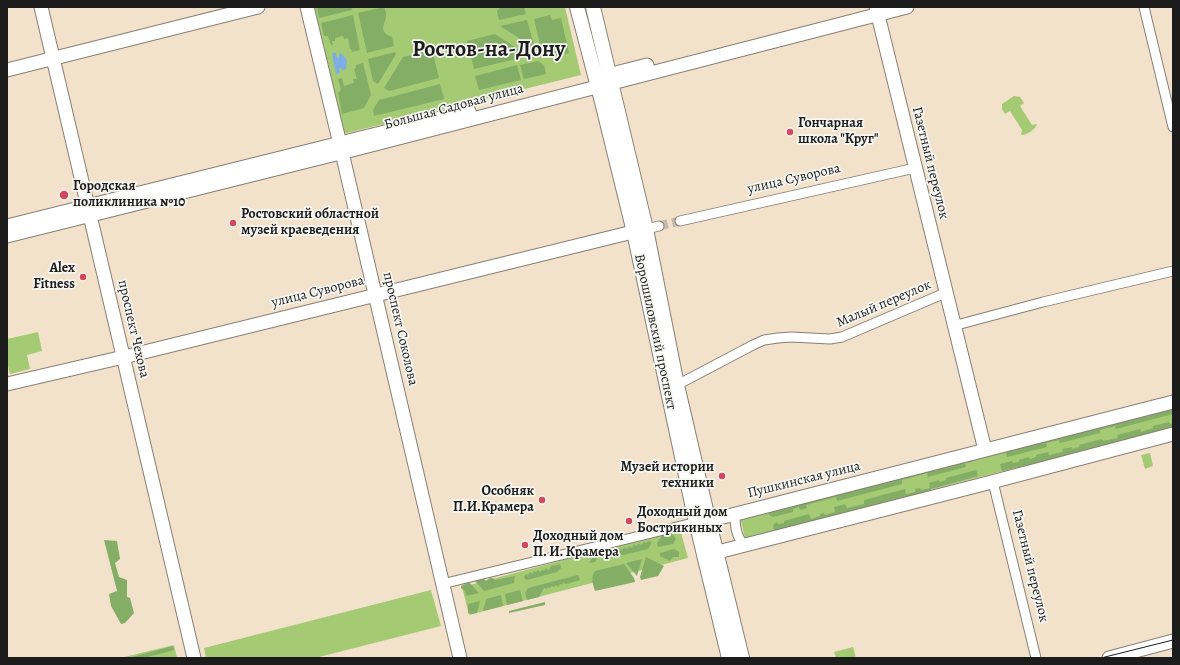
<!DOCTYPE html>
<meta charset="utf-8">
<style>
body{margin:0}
#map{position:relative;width:1180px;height:665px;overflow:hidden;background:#f3e2cb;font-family:Alegreya,serif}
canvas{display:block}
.frame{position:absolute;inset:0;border:8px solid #1c1c1c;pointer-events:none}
</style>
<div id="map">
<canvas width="1180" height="665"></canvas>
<div class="frame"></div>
</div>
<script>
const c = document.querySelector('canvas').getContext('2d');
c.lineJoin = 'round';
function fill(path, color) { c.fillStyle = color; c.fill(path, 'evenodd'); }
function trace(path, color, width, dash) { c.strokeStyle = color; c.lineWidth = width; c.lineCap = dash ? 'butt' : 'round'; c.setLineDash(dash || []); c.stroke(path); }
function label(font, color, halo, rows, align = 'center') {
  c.font = font + ' Alegreya,serif'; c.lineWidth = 3.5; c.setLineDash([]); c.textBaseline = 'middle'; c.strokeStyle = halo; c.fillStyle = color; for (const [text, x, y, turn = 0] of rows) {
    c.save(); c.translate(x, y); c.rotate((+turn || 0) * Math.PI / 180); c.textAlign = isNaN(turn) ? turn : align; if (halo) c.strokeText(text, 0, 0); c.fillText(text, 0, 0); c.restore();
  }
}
fill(new Path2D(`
 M313,7H565L581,75L343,134Z
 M1014,96L1020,97L1024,103L1020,106L1032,125L1037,124C1035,130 1027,135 1021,135L1022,130L1010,111L1005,114L1002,109V104Z
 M38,332L42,351L27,355L30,369L10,374L7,362V339Z
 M1173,408V427L745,538L740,517Z
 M1150,453L1153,466L1145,469L1141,455Z
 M680,529L688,558L469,615L462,587Z
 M431,590L441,626L315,658H206L204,648Z
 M174,645L177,658H120Z
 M853,647L856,658H836L834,652Z`), '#a5ca74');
fill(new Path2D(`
 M317,7H351L352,10L319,18Z
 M384,7C385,10 386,12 386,14C387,23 376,31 392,37L394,46L367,53L358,13Z
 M500,7H524L526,14L499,20L497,11Z
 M353,15L360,50L352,52L351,49H350L348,38L344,39L343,36L335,38V41H332L333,45H331L328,36H324L321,23Z
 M550,15L552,20L561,18L569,53L549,57L542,53L534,19Z
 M527,20L534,45L533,47L500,26Z
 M495,34L529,56L474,69L467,41Z
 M432,50L439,78L389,91L384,88L403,57Z
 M395,52L396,54L378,84L373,81L368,59Z
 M538,61L544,65L546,74L524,79L520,65Z
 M363,63L371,95L364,108L342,114L338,93L341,90L338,79L342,78L344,86L354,83L353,79H357L354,69L356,68V65Z
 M517,65L521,80L479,90L475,76Z
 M440,84L444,99L374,116L373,110L379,100Z
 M1173,408V414L1116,429L1115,426L1100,430V433L1060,443L1059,440L1046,443L1047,447L1007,457L1006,452L998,454V452Z
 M1169,422L1170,424L1173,423V427L1037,464V463L1002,471L1000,464L1012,461L1013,463L1019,462V460L1029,457L1030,459L1036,457V455L1048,452L1049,455L1063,452L1062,449L1072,447V449L1079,447V445L1102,439L1103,441L1118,438L1117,435L1140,429L1141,432L1153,428V426Z
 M972,459V462L965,463L966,467L928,477L927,473L902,480V484L837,501L836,497L806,505L807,508L800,510L799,507L793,509V512L773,517L769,515L768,511Z
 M976,470L978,476L931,489L932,491L774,531L773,525L777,522L778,524L784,523V521L809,514L811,519L820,516V514L824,513L825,515L835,512L834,507L845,504L847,508L864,504V500L905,489L906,494L916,492L915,489L920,488L921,490L930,488L929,483L939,480L940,482L946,480V478Z
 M663,535L667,537L669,535H673L676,539L673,544L658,547L657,543Z
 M104,540L117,541L120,559L115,563L119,577L127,580V597L130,598L134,613L125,623L121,624L111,606L109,594L117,591Z
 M648,541L652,542L648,549L607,559L599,555L595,562L589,563L594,556L606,552L608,554L610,551L613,552L615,550L618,551L620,548L622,550L624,547L627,549L629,546L632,548L634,544L636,546L639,543L641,545L644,542L646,543Z
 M674,549L679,552V557H673L670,561L660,556V553Z
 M646,557L664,566L658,576L641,580L640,577Z
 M642,559L637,576L626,563Z
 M560,564L561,568L557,572L527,580L525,579L524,577L526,574L528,575L530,572L532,574L534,571L536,572L538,570L540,572L542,570L544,571L546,568L549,570L551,566Z
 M624,564L634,578L635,582L595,591C593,584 590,578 595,571Z
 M578,575L580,580L566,584L563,583L562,585L560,584L558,587L556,585L554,587L552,586L550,588L548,587L547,589L544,588L539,597L527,600L525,593L528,588Z
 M515,576L514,583L484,591L475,581L483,578L486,581L491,577L495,580Z
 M469,582L479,593L466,596L465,591L461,588V586Z
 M520,590L523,601L507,605L505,594Z
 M501,595L503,606L483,611L486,599Z
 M480,601L477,613L471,614L468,613V604Z
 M545,602V605L509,613V611Z
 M173,646L174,650L144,658H129Z`), '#84ae66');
fill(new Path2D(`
 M332,53H336L337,58L339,57V54L341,53L347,60L346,69L342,70L341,68H339L340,73L336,74Z`), '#7eade8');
trace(new Path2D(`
 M659,226L680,221`), '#c8baa8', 9, [9, 4.5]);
const street = new Path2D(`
 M1144,7L1173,127
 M680,221L915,168
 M646,229L659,226
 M953,326L1043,302L1173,271
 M677,385L753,345L764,340L778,338L791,337L830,339L842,337L945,293
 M993,482L1036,658
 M735,514C735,526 736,537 745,546
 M442,584L701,521`);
const secondary = new Path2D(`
 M41,7L194,658
 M307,7L340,144L460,658
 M876,7L985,450
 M7,70L258,7
 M600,77L647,65
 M7,226L469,111
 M7,236L356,149L907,7
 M7,384L132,355L645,229
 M708,520L728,516L1173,402
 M706,555L984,484L1173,434
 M1109,658L1173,641`);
const primary = new Path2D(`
 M577,7L602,102L634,232L694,513L729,658
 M593,7L646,229L677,385L706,510L742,658`);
trace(street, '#887f74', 11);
trace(secondary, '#887f74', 15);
trace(primary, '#887f74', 16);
trace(street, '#fff', 9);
trace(secondary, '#fff', 13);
trace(primary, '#fff', 14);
trace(new Path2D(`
 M1101,658L1173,640`), '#1c1c1c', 1);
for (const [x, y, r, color] of [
 [790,132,4,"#d1495b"],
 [64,195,5,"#d1495b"],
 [233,223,4,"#d1495b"],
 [83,277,4,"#d1495b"],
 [722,476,4,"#d1495b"],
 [542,500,4,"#d1495b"],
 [629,521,4,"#d1495b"],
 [525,545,4,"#d1495b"]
]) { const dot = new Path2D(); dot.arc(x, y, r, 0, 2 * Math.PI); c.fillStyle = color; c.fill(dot); trace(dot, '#f6f6f2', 1.5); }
label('14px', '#1c1c1c', '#f6f6f2', [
 ["Большая Садовая улица",454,107,-15],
 ["Газетный переулок",930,163,76],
 ["улица Суворова",794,179,-13],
 ["улица Суворова",318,292,-14],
 ["Малый переулок",884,304,-23],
 ["проспект Чехова",133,329,77],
 ["проспект Соколова",400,329,77],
 ["Ворошиловский проспект",655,332,78],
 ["Пушкинская улица",804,480,-14],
 ["Газетный переулок",1030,566,76]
]);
label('bold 14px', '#1c1c1c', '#f6f6f2', [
 ["Гончарная",798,124],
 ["школа \"Круг\"",798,140],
 ["Городская",73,187],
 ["поликлиника №10",73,203],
 ["Ростовский областной",241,215],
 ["музей краеведения",241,231],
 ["Alex",75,269,"right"],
 ["Fitness",75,285,"right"],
 ["Музей истории",714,468,"right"],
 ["техники",714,484,"right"],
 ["Особняк",534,492,"right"],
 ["П.И.Крамера",534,508,"right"],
 ["Доходный дом",637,513],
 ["Бострикиных",637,529],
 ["Доходный дом",533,537],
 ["П. И. Крамера",533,553]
], 'left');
label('bold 22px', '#1c1c1c', '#f6f6f2', [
 ["Ростов-на-Дону",489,51]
]);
</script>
